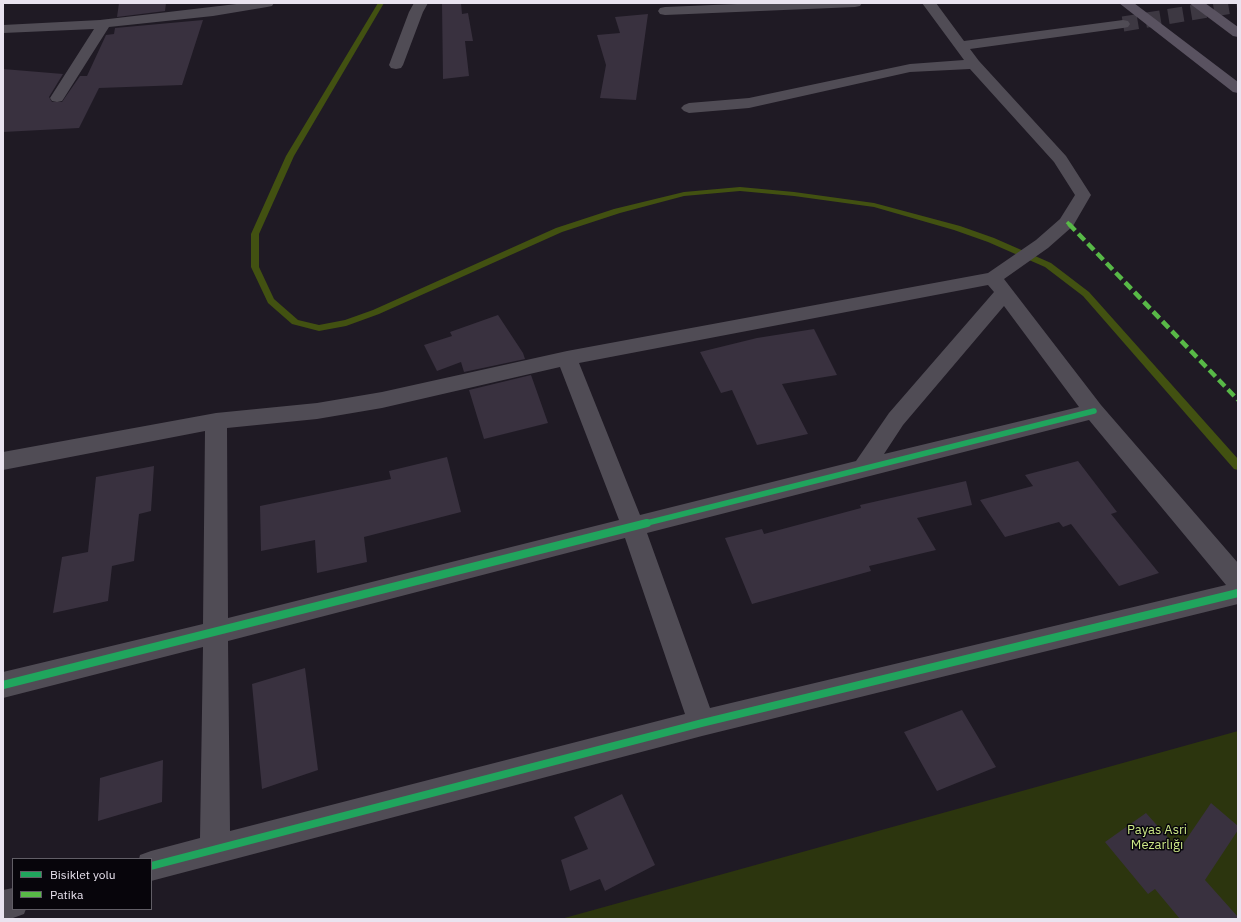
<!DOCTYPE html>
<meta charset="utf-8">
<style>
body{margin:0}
#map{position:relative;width:1241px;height:922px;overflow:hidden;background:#1f1a24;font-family:"IBM Plex Sans",sans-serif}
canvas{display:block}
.frame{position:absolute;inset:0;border:4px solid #e9e3ef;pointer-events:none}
.legend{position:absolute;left:12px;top:858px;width:140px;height:52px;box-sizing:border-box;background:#07050b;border:1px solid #615e66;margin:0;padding:5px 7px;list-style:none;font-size:12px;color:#e9e3ef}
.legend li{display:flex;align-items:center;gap:8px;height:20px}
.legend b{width:20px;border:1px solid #615e66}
</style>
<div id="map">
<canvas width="1241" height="922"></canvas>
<div class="frame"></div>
<ul class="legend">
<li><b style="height:5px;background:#20a55d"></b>Bisiklet yolu</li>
<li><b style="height:5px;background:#58b947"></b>Patika</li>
</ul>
</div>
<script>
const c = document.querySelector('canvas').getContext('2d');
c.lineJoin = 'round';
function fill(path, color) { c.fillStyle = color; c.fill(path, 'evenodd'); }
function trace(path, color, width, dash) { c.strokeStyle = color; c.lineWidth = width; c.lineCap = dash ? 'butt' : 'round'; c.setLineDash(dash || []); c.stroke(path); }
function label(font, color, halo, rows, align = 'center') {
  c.font = font + ' "IBM Plex Sans",sans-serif'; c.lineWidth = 3; c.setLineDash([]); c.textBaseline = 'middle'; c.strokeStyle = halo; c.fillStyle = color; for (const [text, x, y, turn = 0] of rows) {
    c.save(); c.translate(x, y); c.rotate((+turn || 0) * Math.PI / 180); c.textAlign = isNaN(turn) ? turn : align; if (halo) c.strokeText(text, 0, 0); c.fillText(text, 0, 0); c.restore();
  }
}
fill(new Path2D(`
 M1238,731V919H561Z`), '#2c350e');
fill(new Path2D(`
 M378,3H384L294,156L259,234V267L274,299L298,320L319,325L345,320L373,310L556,228L614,209L684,192L740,187L794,192L874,203L960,226L994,238L1051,263L1089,292L1238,459V470L1234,469L1083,296L1045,267L988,242L954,230L874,207L794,196L740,191L684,196L620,213L562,232L379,314L346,326L319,331L292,324L268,303L251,267V234L286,156Z`), '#425111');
fill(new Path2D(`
 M119,3H166L165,11L117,17Z
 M442,3H461L462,14L468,13L473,41H465L469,76L443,79Z
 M648,14L636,100L600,98L606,65L597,35L620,33L615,17Z
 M203,20L182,85L99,88L79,128L3,132V69L63,74L49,97L52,102H62L80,76H87L106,35L114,34L115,28Z
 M498,315L523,353L525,359L464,372L461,362L437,371L424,345L452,336L450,332Z
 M814,329L837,375L782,384L808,434L757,445L732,390L721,393L700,352L757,338Z
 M531,375L548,423L484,439L469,390Z
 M447,457L461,512L364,537L367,562L317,573L315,540L261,551L260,506L391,479L389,471Z
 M1078,461L1117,512L1111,514L1159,573L1119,586L1071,524L1063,527L1059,522L1005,537L980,500L1033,486L1025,475Z
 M154,466L151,511L139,514L134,561L112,566L108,601L53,613L62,557L88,552L96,477Z
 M966,481L972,505L917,518L936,550L869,566L871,571L752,604L725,538L762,529L764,534L861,508L860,505Z
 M305,668L318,770L262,789L252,684Z
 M962,710L996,767L937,791L904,732Z
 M163,760L162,802L98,821L100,778Z
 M622,794L655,865L605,891L600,879L570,891L561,860L588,849L574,817Z
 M1211,803L1238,826V830L1205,880L1238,917V919H1180L1155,889L1148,894L1105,842L1146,813L1179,850Z`), '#39313f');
trace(new Path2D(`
 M1123,24L1238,5`), '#3d3842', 15, [15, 8]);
fill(new Path2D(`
 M245,3H274L272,6L267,7L213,16L109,27L64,98L62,101L57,102L52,101L50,98L94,29L3,33V25L100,20Z
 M414,3H428L423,12L403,65L401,68L396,69L391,68L389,65L409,12Z
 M761,3H862L860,6L855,7L665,15L660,14L658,11L660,8L665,7Z
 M922,3H936L964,41L1123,20L1128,21L1130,24L1128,27L1123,28L970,49L979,61L1066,156L1091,195L1073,226L1048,248L1004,279L1101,405L1238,563V604L702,736L151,881V859H139L140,855L151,851L200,838L203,647L3,698V672L203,624L205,431L3,470V452L216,413L317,403L382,392L567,351L988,273L1036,240L1060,219L1075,195L1054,162L970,69L910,72L749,108L689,113L684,111L681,108L684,105L689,103L749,98L910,64L964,60ZM988,285L994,292L889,413L856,461L640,515L579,363ZM1004,306L1079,407L884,454L903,425ZM560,367L619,520L228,618L227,428L317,419L382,408ZM1089,420L1226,585L710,708L647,533ZM625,538L685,714L230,831L228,641Z
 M13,888V909H26L24,914L13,918L3,919V890Z`), '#504c55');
fill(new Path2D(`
 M1119,3H1134L1238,82V93L1233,92Z
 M1189,3H1205L1238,27V37L1233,36Z`), '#595260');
trace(new Path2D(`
 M1067,222L1070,225`), '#58b947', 3.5, [7, 3.5]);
trace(new Path2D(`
 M1069,224L1238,400`), '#58b947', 4.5, [9, 4.5]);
trace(new Path2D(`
 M643,524L1094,411`), '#20a55d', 5.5);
trace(new Path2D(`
 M3,685L647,523
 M151,866L702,723L1238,593`), '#20a55d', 8);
label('13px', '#cce787', '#07050b', [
 ["Payas Asri",1157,830],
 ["Mezarlığı",1157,845]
]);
</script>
